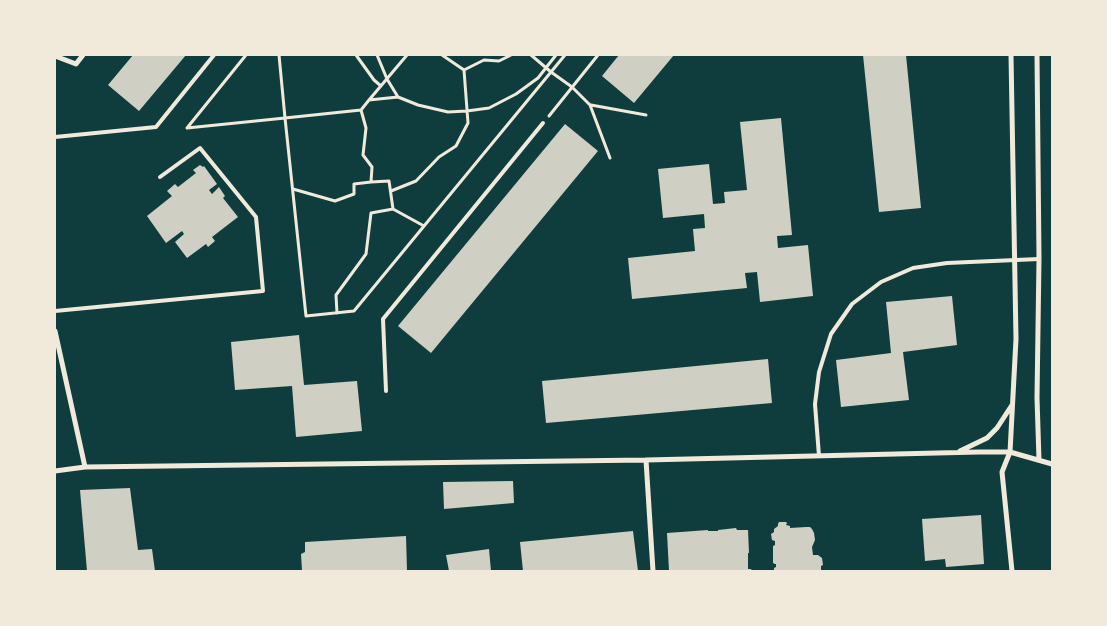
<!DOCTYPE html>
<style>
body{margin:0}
#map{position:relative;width:1107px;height:626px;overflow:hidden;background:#0f3d3e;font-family:"PT Sans",sans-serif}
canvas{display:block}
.frame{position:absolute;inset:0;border:56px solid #f1e9da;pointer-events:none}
</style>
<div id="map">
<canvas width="1107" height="626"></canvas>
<div class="frame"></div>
</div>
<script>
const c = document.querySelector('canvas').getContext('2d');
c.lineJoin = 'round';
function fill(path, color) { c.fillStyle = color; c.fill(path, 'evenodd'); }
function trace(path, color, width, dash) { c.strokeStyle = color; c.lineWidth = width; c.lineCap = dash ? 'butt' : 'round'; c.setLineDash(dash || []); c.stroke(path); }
fill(new Path2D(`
 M133,55H186L139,111L108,85Z
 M619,55H674L634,103L602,76Z
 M863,55H906L921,208L879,212Z
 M781,118L792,235L777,236L778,248L808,245L813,296L760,302L757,272L745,273L747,288L632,299L628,258L695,251L693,229L705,228L704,214L663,218L658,169L709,164L713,204L725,203L724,192L747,190L740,122Z
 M565,124L598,151L431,353L398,326Z
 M200,165L203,167L204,166L217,184L209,190L212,194L219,187L225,196L223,198L238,217L212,237L215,241L208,247L206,244L187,258L175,242L184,234L182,231L166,243L147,216L172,196L167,191L175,184L178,187L196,173L193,170Z
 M952,296L957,345L903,352L909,400L841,407L836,360L891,353L886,302Z
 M299,335L304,385L357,381L362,431L296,437L292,386L235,390L231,342Z
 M768,359L772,403L546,423L542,381Z
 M513,481L514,503L444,509L443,482Z
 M130,488L138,550L152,549L155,571H87L80,490Z
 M981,515L984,564L946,567L945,559L925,561L922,519Z
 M779,522H786L787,523L786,525L790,526V528L806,527H810L812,529L814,533L815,540L812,547L813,555H818L822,558L823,565L821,566V571H774V568L776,567V564H775L773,563V546L775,545V541L772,540L771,534L774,532V529L778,526V524Z
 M736,528L737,530H748L749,553H748V569H751L752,571H669L667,533L708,530V531H718V530Z
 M633,531L638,571H523L520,542Z
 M406,536L407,571H302L301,554L305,552V542Z
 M489,549L491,571H449L446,555Z`), '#cfcfc3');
trace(new Path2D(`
 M246,55L187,128L285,118L306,316L354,311L565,55
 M279,55L285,118L361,110L369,100L398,97L418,105L448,112L467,111L489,108L516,94L538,78L556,55
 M356,55L374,80L381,86
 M377,55L387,79L398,97
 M531,55L551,72L572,87L590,105L610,158
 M464,70L484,60L499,61L511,55
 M369,100L407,55
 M591,105L646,115
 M549,116L598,55
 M371,182L389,181L393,209L424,226
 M293,189L335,201L354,194V184L371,182L372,167L363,155L366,128L361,110
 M391,191L416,181L439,157L456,146L468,123L464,70L442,55
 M337,313L336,295L366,254L371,213L393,209`), '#f1e9da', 3);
trace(new Path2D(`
 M55,137L156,127L214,55
 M55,311L263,291L256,217L200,148L160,177
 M386,391L383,319L543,123
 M819,456L815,404L819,372L831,334L852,304L881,282L913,268L947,263L1039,259`), '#f1e9da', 4);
trace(new Path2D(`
 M1011,55L1016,339L1010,452L1002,472L1012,571
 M1037,55L1039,259L1037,398L1039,460
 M55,56L76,64L83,55
 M55,331L85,467
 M960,451L987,438L997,428L1012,405
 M646,460L653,571
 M55,471L85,467L646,460L979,452H1010L1052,464`), '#f1e9da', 5);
</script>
